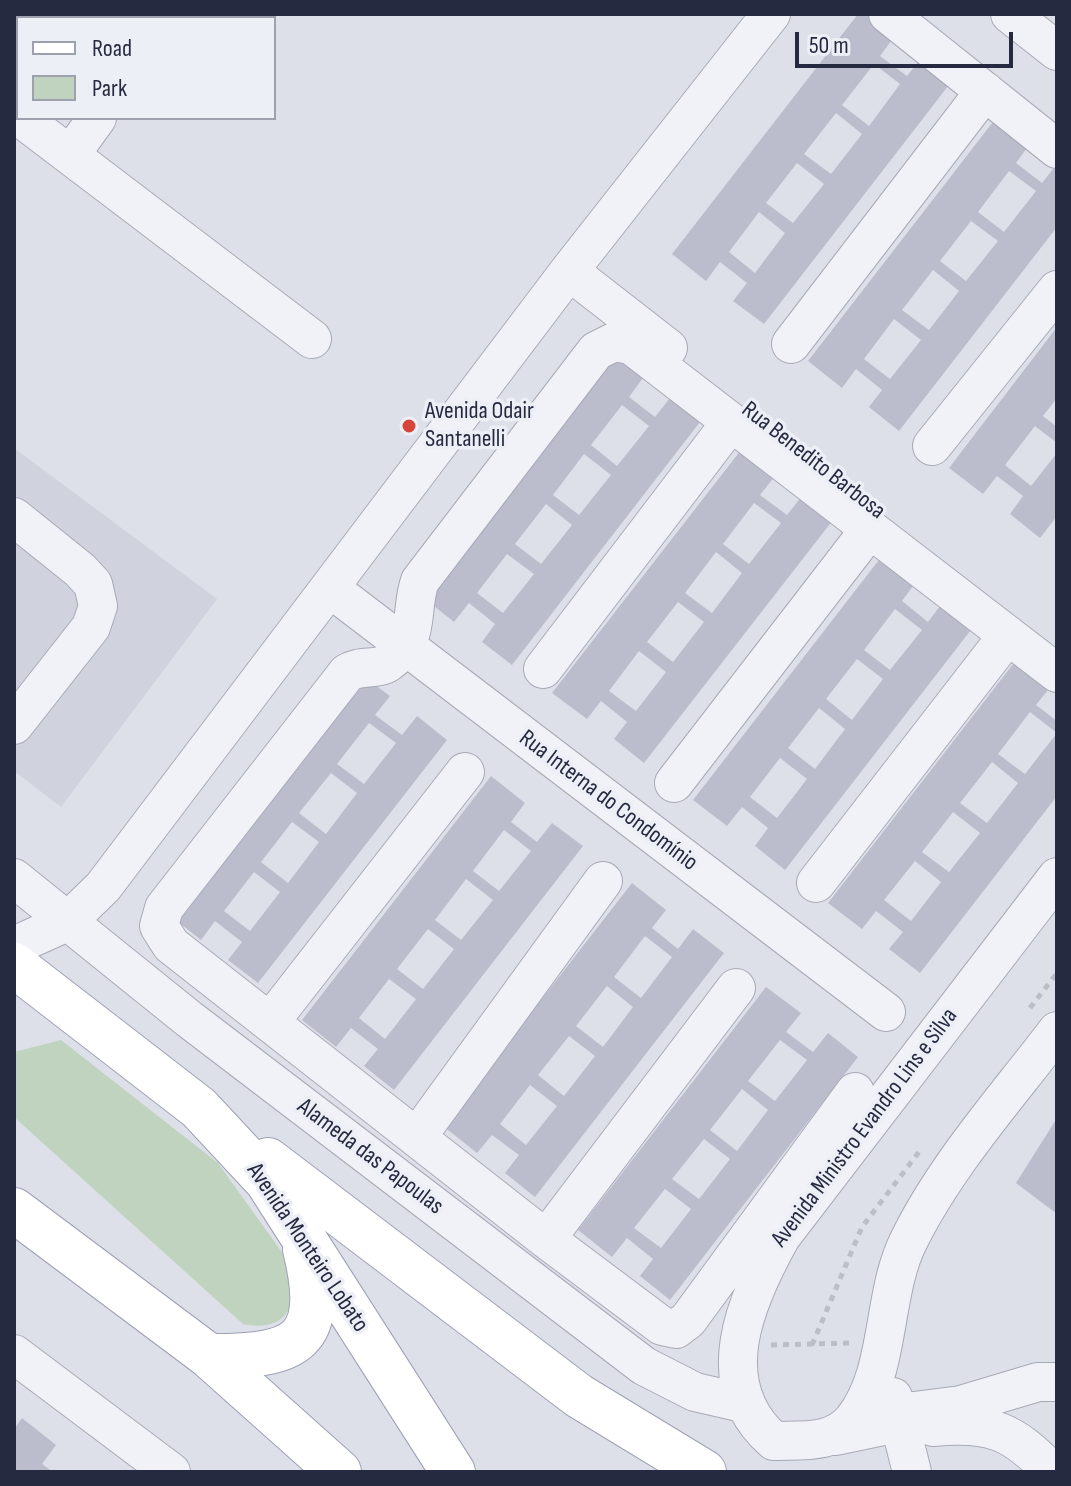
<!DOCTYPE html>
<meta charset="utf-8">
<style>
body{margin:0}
#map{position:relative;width:1071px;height:1486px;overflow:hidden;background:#dee0e9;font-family:"Sofia Sans Condensed",sans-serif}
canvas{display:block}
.frame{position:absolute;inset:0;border:16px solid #262a40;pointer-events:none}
.legend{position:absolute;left:16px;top:16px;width:260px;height:104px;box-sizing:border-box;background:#edeff6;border:2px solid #9da0ad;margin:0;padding:10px 14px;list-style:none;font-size:24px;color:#262a40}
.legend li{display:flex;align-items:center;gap:16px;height:40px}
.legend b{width:40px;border:2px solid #9da0ad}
.scale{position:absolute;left:795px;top:32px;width:218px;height:36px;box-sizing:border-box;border:4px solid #262a40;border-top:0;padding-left:10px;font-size:24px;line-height:28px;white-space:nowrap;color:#262a40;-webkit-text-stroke:6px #edeff6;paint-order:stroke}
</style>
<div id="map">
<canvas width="1071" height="1486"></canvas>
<div class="frame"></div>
<ul class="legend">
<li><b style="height:10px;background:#fff"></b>Road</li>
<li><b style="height:22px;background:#bfd3be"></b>Park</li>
</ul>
<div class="scale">50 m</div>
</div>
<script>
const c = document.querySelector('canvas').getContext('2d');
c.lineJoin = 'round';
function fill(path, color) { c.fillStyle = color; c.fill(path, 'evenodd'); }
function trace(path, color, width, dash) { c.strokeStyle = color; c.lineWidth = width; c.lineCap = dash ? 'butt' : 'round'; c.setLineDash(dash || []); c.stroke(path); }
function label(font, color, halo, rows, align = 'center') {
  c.font = font + ' "Sofia Sans Condensed",sans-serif'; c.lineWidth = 7; c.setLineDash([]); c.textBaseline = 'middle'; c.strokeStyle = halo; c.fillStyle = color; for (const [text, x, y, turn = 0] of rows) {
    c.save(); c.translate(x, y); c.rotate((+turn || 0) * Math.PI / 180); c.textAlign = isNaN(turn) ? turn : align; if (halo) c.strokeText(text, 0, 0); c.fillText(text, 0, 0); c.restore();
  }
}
fill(new Path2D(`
 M14,448L217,599L61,807L14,771Z`), '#d0d2de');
fill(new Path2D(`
 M61,1040L218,1163L299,1276C294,1310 283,1332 243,1324L14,1117V1052Z`), '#bfd3be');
fill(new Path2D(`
 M858,14H865L894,37L880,56L907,76L922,57L952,81L764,324L733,301L747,283L720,262L706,281L672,254ZM874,64L900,84L869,126L842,105ZM836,113L862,134L831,174L804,154ZM797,163L824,184L793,223L766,203ZM759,212L785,233L755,273L729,252Z
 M996,118L1030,144L1016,163L1042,183L1057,164V227L899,431L869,407L882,390L856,369L842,388L808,361ZM1009,171L1036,191L1004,232L978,212ZM971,221L998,241L966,281L940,261ZM933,270L959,291L929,330L902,310ZM894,319L921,340L890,379L864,359Z
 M1057,327V398L1043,416L1057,427V443L1035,426L1005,465L1031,486L1057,453V516L1040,538L1010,514L1023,496L997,476L983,494L949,468Z
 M609,352L643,378L629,397L655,417L670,398L700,422L512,665L482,642L495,624L469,603L454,622L420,595ZM622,405L649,426L617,466L591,445ZM584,454L611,475L579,515L553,495ZM546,504L572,525L541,564L515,544ZM507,554L534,574L503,613L477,593Z
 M741,450L775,476L760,495L787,515L802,496L833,520L644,763L614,739L627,722L601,701L587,719L552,693ZM754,503L781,523L749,564L723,544ZM716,552L742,573L712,613L685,593ZM678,602L704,622L673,662L647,642ZM639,651L666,672L636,711L609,691Z
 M882,556L916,582L902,601L928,622L943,602L974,626L785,870L755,846L768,828L742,807L727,826L693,800ZM895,609L922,630L890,670L864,650ZM857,659L883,679L852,720L826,699ZM819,708L845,729L815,769L788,748ZM780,758L807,779L777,818L750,797Z
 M1017,659L1051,686L1036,705L1057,721V796L920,973L889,949L903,932L876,911L862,929L828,903ZM1030,712L1057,733L1025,774L998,754ZM992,762L1018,783L987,823L960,803ZM953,812L980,833L949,872L922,852ZM915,861L941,882L911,921L884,900Z
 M355,670L390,696L375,715L402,735L417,716L447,740L258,983L228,960L242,942L215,921L201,940L167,913ZM369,723L396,743L364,784L337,764ZM331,773L357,793L326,834L299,813ZM292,822L319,842L288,883L261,862ZM254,872L280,892L250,931L224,911Z
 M491,776L525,803L511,822L537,842L552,823L583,846L394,1090L364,1066L378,1049L351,1028L336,1047L302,1020ZM504,830L531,851L499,891L473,871ZM466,879L493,900L461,940L435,920ZM428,929L454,949L423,989L397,969ZM389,979L416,999L385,1039L359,1018Z
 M632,883L666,910L652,928L678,949L693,929L724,953L535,1197L505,1173L519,1155L492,1135L477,1153L443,1126ZM645,936L672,957L641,998L614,977ZM607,986L633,1007L603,1047L576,1026ZM569,1036L595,1056L564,1096L538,1075ZM530,1085L557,1106L526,1145L500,1124Z
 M766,987L801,1013L786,1032L813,1052L828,1033L858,1057L670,1300L640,1276L653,1259L627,1238L612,1257L578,1230ZM780,1040L807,1060L775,1101L748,1081ZM742,1089L768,1110L737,1151L710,1130ZM704,1139L730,1159L699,1199L672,1179ZM665,1189L691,1209L661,1248L634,1228Z
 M1057,1118V1214L1016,1183Z
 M22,1418L56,1445L42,1464L53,1472H14V1429Z`), '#bbbdcc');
const minor = new Path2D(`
 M888,14L1057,149
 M1010,14L1057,51
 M170,18L173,14
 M14,39L18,34
 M21,118L312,339
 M71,154L97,118
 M569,271L668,348
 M791,344L985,91
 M932,446L1057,290
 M14,517L80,570L93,584L98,606L91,627L14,725
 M331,589L886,1012
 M543,669L731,422
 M674,783L870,529
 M1057,877L781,1237C746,1300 708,1384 774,1441C803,1440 833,1444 853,1420C892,1371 881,1295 909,1240C946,1165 1006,1098 1057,1031
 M14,878L189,1019L644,1366L695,1392L743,1403
 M816,883L1008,635
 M14,946L67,922L103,887L569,271L771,14
 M270,1022L465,772
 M855,1092L688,1320L676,1329L662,1326L546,1239L171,945L159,926L164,908L347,673C361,664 377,671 389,662C422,639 409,611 420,581L596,351L614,342L631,345L1057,673
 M417,1137L603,881
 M546,1239L736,988
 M14,1354L171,1472
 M893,1397L912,1472
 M933,1427C991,1422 1012,1430 1052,1472
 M836,1436L898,1423L914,1411L961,1405L1038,1382H1057`);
const major = new Path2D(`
 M14,965L199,1108L267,1181L453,1472
 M268,1160L579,1396L704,1472
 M14,1210L209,1356L339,1472
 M209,1356C297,1357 328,1343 305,1249`);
trace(minor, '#a7a9b6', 40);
trace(major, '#9da1b5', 46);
trace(new Path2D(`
 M1030,1008L1057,973
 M771,1345L849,1343
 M812,1345L862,1227L919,1152`), '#bcbec7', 5, [6, 6]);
trace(minor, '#f1f2f7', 38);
trace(major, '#fff', 44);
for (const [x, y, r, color] of [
 [409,426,8,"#d6453a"]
]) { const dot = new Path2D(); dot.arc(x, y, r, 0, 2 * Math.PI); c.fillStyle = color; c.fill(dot); trace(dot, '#edeff6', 3); }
label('24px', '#262a40', '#edeff6', [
 ["Avenida Odair",425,412],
 ["Santanelli",425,440]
], 'left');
label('24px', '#262a40', '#edeff6', [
 ["Rua Benedito Barbosa",813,461,38],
 ["Rua Interna do Condomínio",608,801,37],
 ["Avenida Ministro Evandro Lins e Silva",865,1128,-53],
 ["Alameda das Papoulas",370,1157,37],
 ["Avenida Monteiro Lobato",307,1248,56]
]);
</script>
